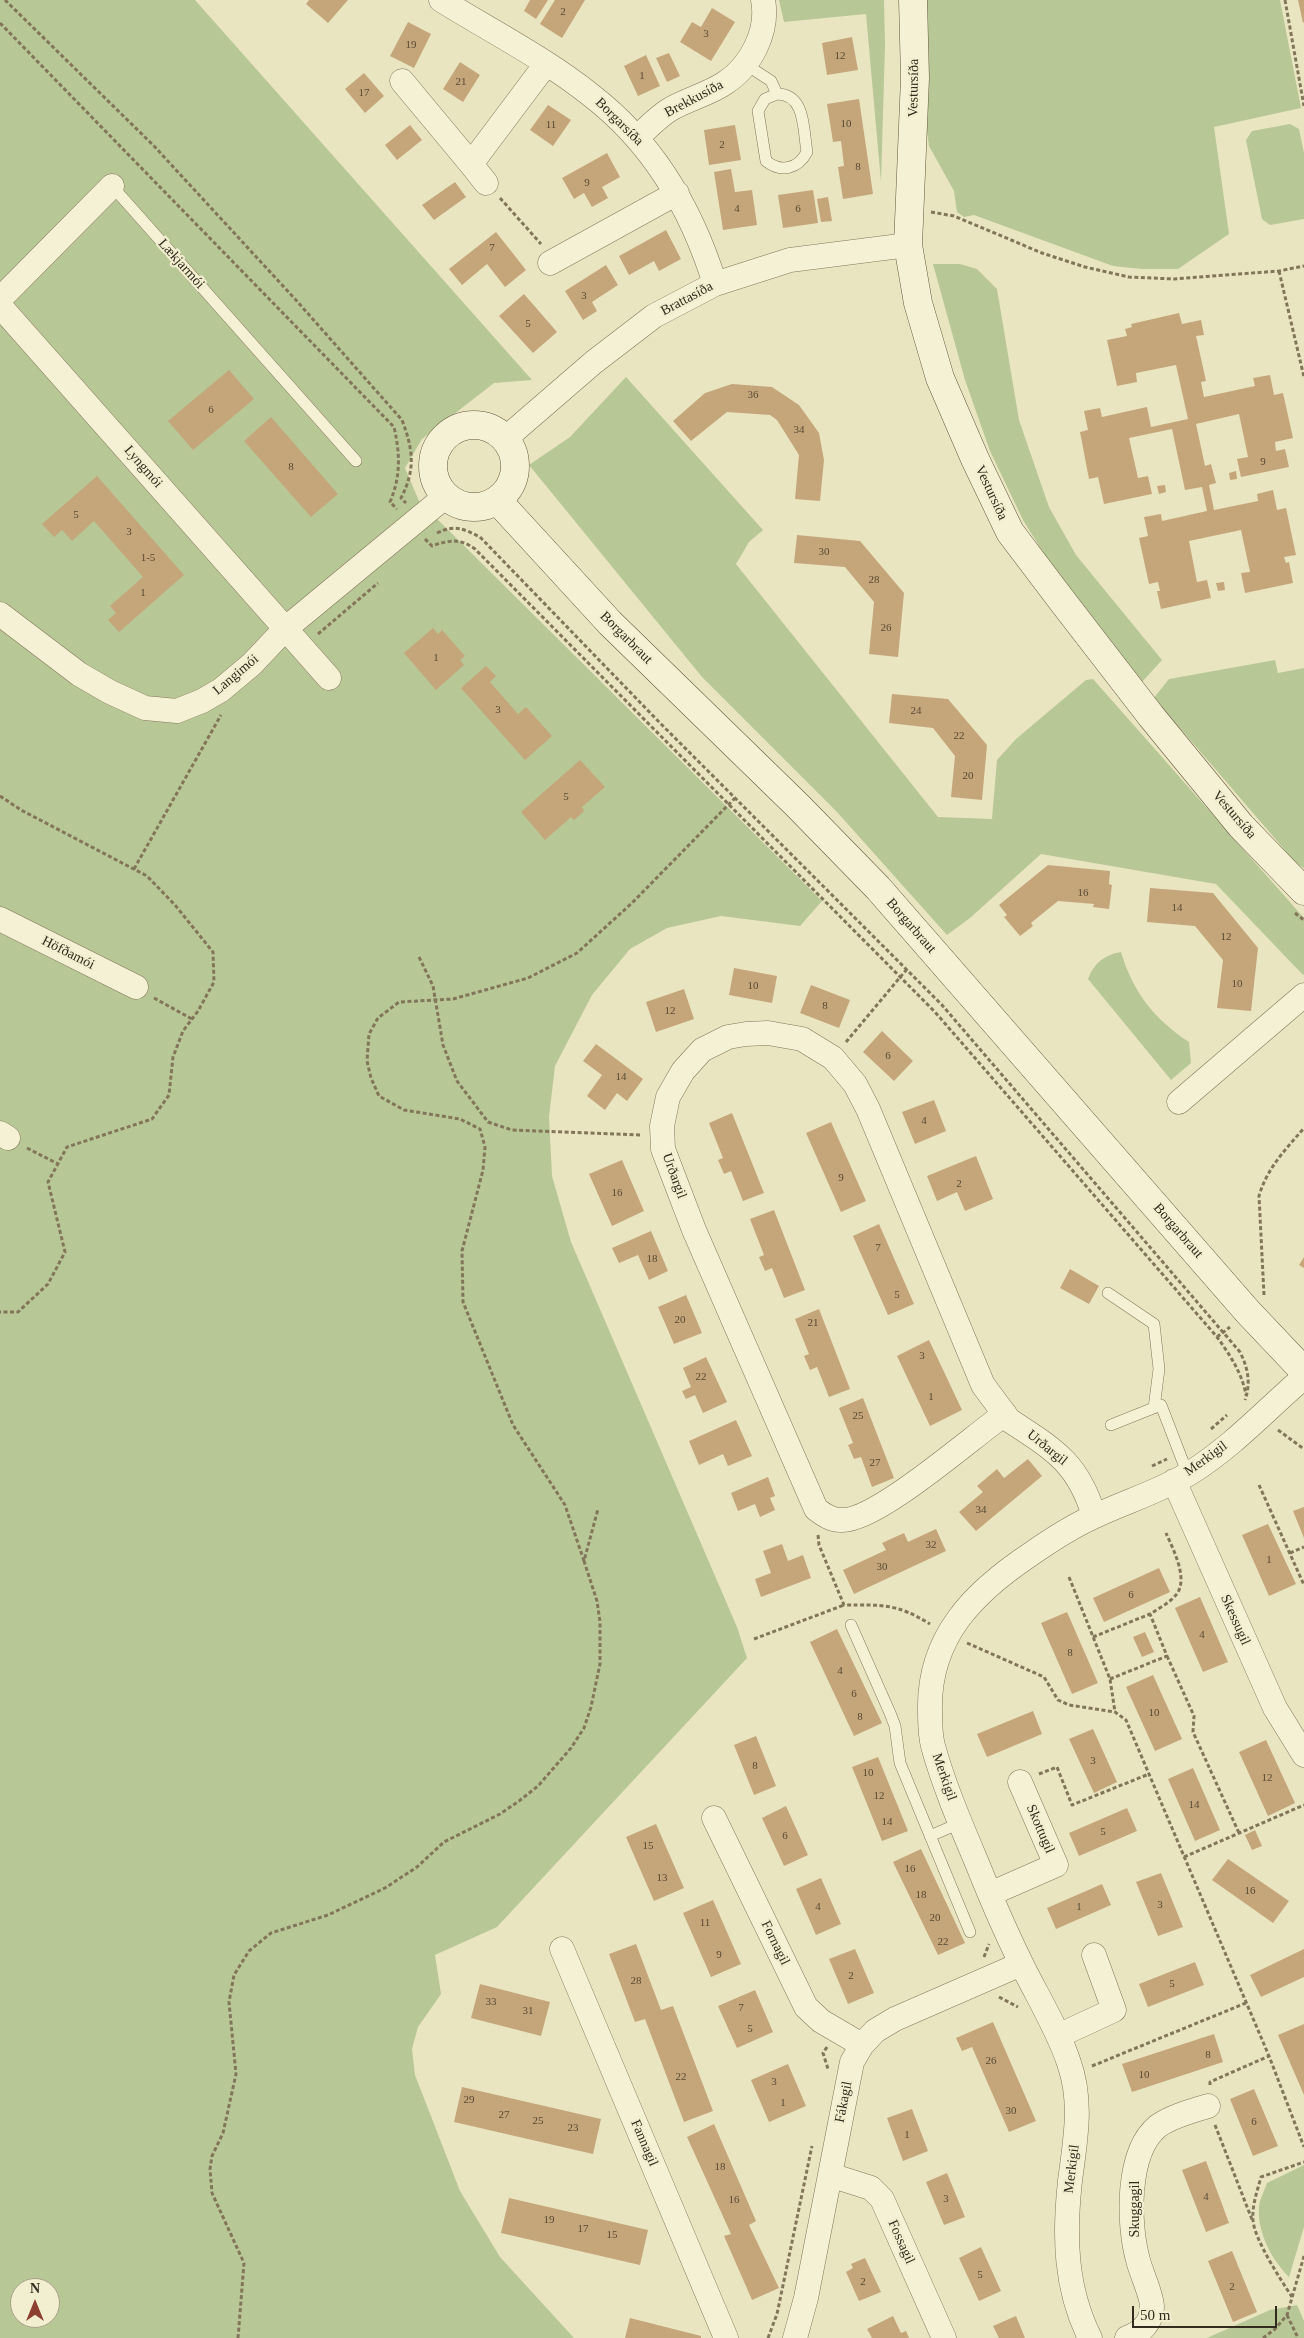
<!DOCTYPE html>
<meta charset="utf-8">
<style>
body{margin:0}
#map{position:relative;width:1304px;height:2338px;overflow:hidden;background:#eae5c1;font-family:"Times New Roman",serif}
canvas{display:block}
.north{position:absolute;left:10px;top:2278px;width:50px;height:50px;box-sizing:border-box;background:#f2eed0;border:1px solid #a6a088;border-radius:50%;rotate:0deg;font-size:14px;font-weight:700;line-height:20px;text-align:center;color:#332b1d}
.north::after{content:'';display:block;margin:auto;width:18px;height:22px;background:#8c3f2f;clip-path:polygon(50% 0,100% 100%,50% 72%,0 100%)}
.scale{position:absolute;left:1132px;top:2306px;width:145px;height:22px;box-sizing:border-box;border:2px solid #332b1d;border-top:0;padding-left:6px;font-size:15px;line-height:18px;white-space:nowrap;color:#332b1d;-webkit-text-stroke:4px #f2eed0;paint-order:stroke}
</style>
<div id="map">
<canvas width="1304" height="2338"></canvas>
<div class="north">N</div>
<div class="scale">50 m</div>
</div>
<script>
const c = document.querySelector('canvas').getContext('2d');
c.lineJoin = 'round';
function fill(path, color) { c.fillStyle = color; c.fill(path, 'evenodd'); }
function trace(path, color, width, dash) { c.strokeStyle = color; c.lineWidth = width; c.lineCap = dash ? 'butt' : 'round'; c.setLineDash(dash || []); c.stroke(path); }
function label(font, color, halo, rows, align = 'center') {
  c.font = font + ' "Times New Roman",serif'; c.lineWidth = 4.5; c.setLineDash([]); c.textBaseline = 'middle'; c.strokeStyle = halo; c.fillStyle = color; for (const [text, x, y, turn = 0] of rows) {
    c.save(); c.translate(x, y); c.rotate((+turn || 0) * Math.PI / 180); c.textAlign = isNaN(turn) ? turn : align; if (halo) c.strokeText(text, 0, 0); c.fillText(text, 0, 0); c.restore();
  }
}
fill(new Path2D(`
 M0,0H195L532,380L494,383L422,439L405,468L419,501L822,901L800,926L721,916L667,928L630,949L592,995L555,1066L549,1117L552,1176L571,1242L737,1627L747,1658L497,1927L435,1955L441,1994L418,2027L412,2049L415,2075L460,2191L500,2257L574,2338H0ZM20,2288H50V2318H20Z
 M779,0H884L885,45L881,182L866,14L784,22Z
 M919,0H1280L1301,108L1214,127L1229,234L1178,269H1142L1113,266L974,215L964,217L957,212L954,191L929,146L923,105Z
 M1290,124L1299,129L1304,153V219L1270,225L1262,219L1246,140L1252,131Z
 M933,264H960L977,269L997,289L1019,420L1049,507L1076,555L1162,660L1142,682L1062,583L1023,520L990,451L965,380Z
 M626,377L763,530L749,542L736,564L938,817L992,819L997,760L1016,739L1086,680L1093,679L1304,918V974L1303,975L1216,884L1041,854L970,918L947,935L837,812L702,677L529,465L570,437Z
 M1275,660L1278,673L1304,668V868L1296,863L1186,735L1153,699L1169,679Z
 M1121,952C1133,992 1154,1019 1189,1042L1191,1063L1171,1080L1088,979C1094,963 1104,955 1121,952Z
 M1304,2165V2227L1289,2277C1271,2259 1254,2227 1260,2201C1262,2195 1265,2189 1267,2183Z
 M1297,2305L1304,2321V2338H1207L1270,2310Z`), '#b8c796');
fill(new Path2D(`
 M309,0H348L328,23L306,4Z
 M530,0H548L536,19L524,11Z
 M555,0H585L562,38L540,24Z
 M1298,0H1304V22L1303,23Z
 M712,8L735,22L711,61L680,42L692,22L701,27Z
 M408,22L431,34L414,68L390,56Z
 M852,37L858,70L827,75L822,43Z
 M669,53L680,76L667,82L656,58Z
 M646,55L660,86L638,96L624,66Z
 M460,62L480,75L463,102L443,89Z
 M364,73L384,96L365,113L345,89Z
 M859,99L873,194L843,199L838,167L844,166L841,141L833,142L827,104Z
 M548,105L571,120L553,146L530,130Z
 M410,125L422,140L397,160L385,145Z
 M735,125L741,160L709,165L704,130Z
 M607,153L620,177L602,187L608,198L592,207L584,193L574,199L562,178Z
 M731,169L735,192L752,190L757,225L723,230L714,172Z
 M455,182L466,197L434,220L422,205Z
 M813,190L818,223L783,228L778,195Z
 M828,197L832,221L821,222L817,199Z
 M666,230L681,259L659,271L654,261L629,275L619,256Z
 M496,232L526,270L505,287L487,264L462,285L449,269Z
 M606,265L618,285L592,302L597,311L583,320L565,291Z
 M524,294L557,332L533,353L499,316Z
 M1179,313L1182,324L1201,320L1204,335L1196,336L1206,381L1201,382L1204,397L1255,386L1253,378L1270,375L1274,395L1283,393L1293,438L1275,442L1276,451L1285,449L1289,467L1241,477L1237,459L1248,457L1239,414L1196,424L1205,466L1211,464L1216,483L1209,485L1214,510L1258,501L1257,494L1273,490L1277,510L1286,508L1296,555L1284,557L1286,563L1289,562L1293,583L1245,593L1241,573L1250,572L1241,530L1189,541L1197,582L1207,580L1211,598L1161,609L1157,591H1160L1158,582L1149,584L1139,538L1148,536L1144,517L1161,514L1162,521L1207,511L1202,487L1185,490L1172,429L1129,438L1138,478L1148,476L1152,494L1104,504L1098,477L1089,479L1080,432L1088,430L1084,411L1100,408L1102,417L1147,407L1151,427L1188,419L1176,365L1136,373L1137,382L1117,386L1107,340L1127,336L1125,329L1132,327L1131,324Z
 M229,370L254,399L193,450L168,421Z
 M732,384L772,387L799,405L819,433L824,460L820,501L795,499L799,455L777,420L770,415L727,412L691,441L673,421L705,393Z
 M271,417L338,494L311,517L244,441Z
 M1236,471L1237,479L1230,480L1229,473Z
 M97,476L184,575L119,632L108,620L116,613L110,606L143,577L94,521L72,541L62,530L54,537L42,524Z
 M1165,485L1166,492L1159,494L1157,486Z
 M797,535L860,541L904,593L898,657L869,654L874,602L845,567L794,563Z
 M1224,582L1225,590L1218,591L1216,583Z
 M433,628L438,634L442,630L465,656L460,660L464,665L436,690L404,653Z
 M486,666L496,676L490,682L518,714L526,707L552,736L525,760L461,688Z
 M892,694L948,699L987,745L982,800L951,797L955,756L933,728L889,723Z
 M580,760L605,787L582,807L584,811L574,820L571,817L545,840L521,812Z
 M1048,865L1110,871L1109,884L1112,885L1109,909L1093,907L1094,904L1058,901L1031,923L1033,926L1020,936L1004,917L1007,915L999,905Z
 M1150,888L1213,893L1258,948L1251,1011L1217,1008L1223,960L1195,926L1147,922Z
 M734,968L777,976L772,1003L729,995Z
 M811,985L850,1000L839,1028L800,1013Z
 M684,989L694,1019L656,1032L646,1002Z
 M882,1031L913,1061L894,1081L863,1052Z
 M596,1044L643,1079L627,1101L617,1093L605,1110L587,1096L602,1075L583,1061Z
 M934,1100L946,1131L915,1144L902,1112Z
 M732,1113L764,1193L743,1201L731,1171L724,1174L718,1160L723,1158L709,1123Z
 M831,1122L866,1201L841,1212L806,1133Z
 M976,1156L993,1199L965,1211L957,1192L937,1201L927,1176Z
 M622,1160L644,1211L612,1226L589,1174Z
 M774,1210L805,1290L784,1298L772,1268L765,1271L759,1257L764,1255L750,1219Z
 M879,1224L914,1304L888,1315L853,1236Z
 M651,1231L668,1271L649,1280L638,1255L619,1263L612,1248Z
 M1304,1257V1268L1299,1265Z
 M1070,1269L1099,1286L1089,1304L1060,1288Z
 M686,1295L702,1333L674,1344L658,1307Z
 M819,1309L850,1389L829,1397L817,1367L810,1370L804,1356L809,1354L795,1319Z
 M929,1340L962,1410L930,1426L897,1356Z
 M706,1357L727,1402L703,1413L695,1395L686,1399L682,1391L691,1387L683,1368Z
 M863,1398L894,1478L872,1487L861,1457L854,1459L848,1445L853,1443L839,1408Z
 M736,1420L752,1456L728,1466L723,1454L699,1465L689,1441Z
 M1028,1459L1042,1476L976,1531L959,1512L983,1492L977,1486L997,1469L1004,1478Z
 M768,1477L775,1496L770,1498L775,1510L760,1517L755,1504L738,1511L731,1493Z
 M1304,1507V1538L1293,1511Z
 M1268,1524L1296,1584L1269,1596L1242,1535Z
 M936,1529L946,1551L854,1594L843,1570L886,1550L882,1543L904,1533L908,1542Z
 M782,1544L788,1561L803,1555L811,1578L761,1597L755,1579L771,1573L763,1551Z
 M1159,1568L1170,1592L1104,1622L1093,1598Z
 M1200,1597L1228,1662L1203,1672L1175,1608Z
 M1067,1612L1098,1683L1072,1694L1041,1623Z
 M837,1629L882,1723L854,1736L810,1642Z
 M1145,1632L1154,1652L1142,1657L1133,1637Z
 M1153,1675L1182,1739L1155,1751L1126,1687Z
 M1033,1711L1042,1734L987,1757L977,1734Z
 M1093,1729L1117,1782L1094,1793L1069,1739Z
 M756,1736L776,1786L754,1795L734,1745Z
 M1266,1740L1295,1803L1268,1816L1239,1752Z
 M878,1757L908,1831L882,1841L852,1767Z
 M1193,1768L1220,1830L1195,1841L1168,1779Z
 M786,1806L808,1855L784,1866L762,1818Z
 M1127,1808L1137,1831L1079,1856L1069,1833Z
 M656,1824L684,1888L654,1901L626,1837Z
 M1255,1830L1262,1846L1252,1850L1245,1835Z
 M921,1849L965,1943L938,1955L893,1862Z
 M1228,1859L1289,1901L1273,1923L1212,1880Z
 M1161,1873L1183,1927L1158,1936L1136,1882Z
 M821,1878L841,1924L816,1935L796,1889Z
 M1102,1884L1111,1905L1056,1929L1047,1908Z
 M713,1900L741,1964L711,1977L683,1913Z
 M636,1944L661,2010L673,2006L713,2111L684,2122L645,2019L635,2022L609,1954Z
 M855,1949L874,1993L848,2004L829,1959Z
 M1304,1949V1977L1261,1997L1250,1975Z
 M1195,1962L1204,1985L1148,2007L1139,1984Z
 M480,1984L550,2002L541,2036L471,2018Z
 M755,1990L773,2032L737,2048L718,2006Z
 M993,2022L1036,2121L1009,2132L972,2047L962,2051L956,2038Z
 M1304,2024V2095L1278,2035Z
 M1214,2034L1223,2062L1132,2092L1122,2064Z
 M788,2064L806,2106L769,2122L751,2080Z
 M462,2087L601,2119L593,2154L454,2122Z
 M1254,2089L1278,2146L1253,2156L1230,2099Z
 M912,2109L928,2151L903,2161L887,2118Z
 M714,2124L756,2221L749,2225L779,2288L752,2300L724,2236L731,2234L687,2137Z
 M1206,2161L1229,2223L1206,2232L1182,2170Z
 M947,2173L965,2217L944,2225L926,2182Z
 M509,2198L648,2230L640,2265L501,2233Z
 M981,2247L1001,2291L979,2301L959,2258Z
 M1232,2251L1257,2312L1233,2322L1208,2261Z
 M865,2258L881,2292L859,2301L846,2272L853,2268L851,2264Z
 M893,2316L901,2333L906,2331L909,2338H872L867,2329Z
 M1016,2316L1025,2338H999L993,2326Z
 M630,2318L701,2336V2338H625Z`), '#c5a67a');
const lane = new Path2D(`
 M745,64L771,81L777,94
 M777,94C806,94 803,130 807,152C798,169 781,173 766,161L758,111L765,99Z
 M112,186L356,461
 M1108,1293L1154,1324L1159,1369L1154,1408
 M1111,1425L1161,1405L1188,1475
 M851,1625L890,1713L895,1726L900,1763L970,1932
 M930,1836L960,1823`);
const street = new Path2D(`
 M441,0C491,31 546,59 592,96C654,144 692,210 715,284
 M402,81L471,164L546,64
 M637,138C647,128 657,118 669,110C687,99 707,95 725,83C751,66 769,31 763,0
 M471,164L486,183
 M550,263L677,193
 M0,299L112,186
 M0,306L329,678
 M506,438L594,362L654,316L715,284L790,260L908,245
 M0,614L79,674L110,692L145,708L177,711L202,701L221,690L252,664L285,629L446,496
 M0,919L136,987
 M1179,1102L1304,995
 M0,1133L8,1138
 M1005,1414C973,1436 875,1523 841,1520C831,1520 824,1515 816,1509L694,1230L663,1149L662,1126L668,1097L683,1071L702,1050L728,1037L746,1034L768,1033L802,1039L833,1058L855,1084L868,1109L983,1385L1009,1420C1053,1449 1078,1462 1094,1516
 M1174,1481L1275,1708L1304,1755
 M714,1818L806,2007L821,2021L862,2045
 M990,1894L1056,1865L1020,1782
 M562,1949L726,2338
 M1058,2036L1114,2010L1094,1955
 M830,2175L871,2188L882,2199L944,2338
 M795,2338L806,2298L852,2062L862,2045L875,2031L895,2019L1021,1964
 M1090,2338C1065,2288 1064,2236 1070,2181C1075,2141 1083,2103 1069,2063C1058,2030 1039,1999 1023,1967C1006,1933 991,1898 977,1863C961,1825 944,1786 933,1746C930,1735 930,1722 930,1711C928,1637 974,1592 1031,1554C1051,1540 1071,1527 1093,1517C1124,1502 1161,1491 1190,1473C1232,1447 1267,1409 1304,1377
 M1127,2338C1140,2333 1152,2323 1152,2307C1152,2295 1141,2273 1138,2260C1128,2224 1126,2152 1158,2126C1172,2116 1192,2111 1208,2106`);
const secondary = new Path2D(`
 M913,0L915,78L908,245L918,303L940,378L975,459L1010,532L1063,602L1151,716L1241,826L1304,891
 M433 466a41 41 0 1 1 82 0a41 41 0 1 1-82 0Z
 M497,500L610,623L798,806L878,888L1248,1312L1304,1371`);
trace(lane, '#82765a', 12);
trace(street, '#82765a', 25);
trace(secondary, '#63573e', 29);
trace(new Path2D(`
 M5,0L154,146L295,299L402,420C413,449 416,469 401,498L406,503
 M1285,0L1304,106
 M0,23L394,427C400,453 401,476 390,502L397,509
 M500,198L541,244
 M931,212L954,216L1042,253L1085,267L1129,277L1174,279L1279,271L1304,266
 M1279,271L1304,377
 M437,533C456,524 463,529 480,537L661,724L942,1005L1240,1352C1248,1368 1251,1383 1245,1400
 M425,539L432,546C449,540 460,538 475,549L935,1012L1217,1337C1230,1355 1242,1373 1246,1395
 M318,634L378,583
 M0,796L21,810L147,876L175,905L213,952L214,982L198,1011L183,1031L173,1057L169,1095L152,1119L67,1147L48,1182L65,1252L48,1284L18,1312H0
 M134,869L221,715
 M1295,913L1304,920
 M419,957L433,986L443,1045L457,1081L488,1122L512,1130L642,1135
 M154,998L192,1019
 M846,1042L907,969
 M27,1148L58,1164
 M1264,1295L1259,1196C1267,1168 1286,1149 1304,1128
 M1217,1337L1230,1327
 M1211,1429L1227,1415
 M1278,1430L1304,1449
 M1152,1466L1167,1459
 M1259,1485L1304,1585
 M818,1535L819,1545L844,1605C882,1605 896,1603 930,1624
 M1290,1553L1304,1547
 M584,1561L565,1505L513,1425L463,1302L462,1251L483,1170L485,1147L480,1129L460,1119L404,1110L379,1096L371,1078L367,1061L369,1034L378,1018L399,1002L453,999L528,978L577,953L632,903L735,798
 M1069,1577L1110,1679L1115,1712
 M1093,1637L1150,1614
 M754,1639L844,1605
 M967,1643L1044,1677L1058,1700L1069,1705L1115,1712L1126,1720L1269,2056L1304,2147
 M1167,1656L1194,1716L1193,1732L1239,1833
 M1110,1679L1167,1656L1150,1614C1158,1609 1169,1603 1175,1596C1190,1581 1173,1549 1166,1533
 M1039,1774L1057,1767L1072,1805L1149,1774
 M1184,1857L1304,1805
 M984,1957L989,1944
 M999,1997L1018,2007
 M827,2047L823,2053L828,2069
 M1092,2066L1246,2003
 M1210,2085V2082L1269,2056
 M1215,2125L1253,2222
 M1292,2297C1281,2280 1254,2239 1253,2220C1252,2205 1257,2192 1261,2177L1304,2162
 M1287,2315L1298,2338
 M238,2338L244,2263L212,2193L210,2169L212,2156L223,2133L236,2074L229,2002L234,1975L249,1951L271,1933L328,1915L385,1888L417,1867L444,1842L500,1814L519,1801L538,1786L571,1748L584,1728L591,1707L600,1664V1622L597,1601L584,1561L598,1509
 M768,2338L777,2314L812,2146
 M1263,2338L1275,2329L1287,2315L1304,2256`), '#82765a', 3, [4, 2.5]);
trace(lane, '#f5f1d4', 11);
trace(street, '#f5f1d4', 24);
trace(secondary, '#f5f1d4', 28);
label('11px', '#584a34', null, [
 ["2",563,12],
 ["3",706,34],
 ["19",411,45],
 ["12",840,56],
 ["1",642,76],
 ["21",461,82],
 ["17",364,93],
 ["10",846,124],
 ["11",551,125],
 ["2",722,145],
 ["8",858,167],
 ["9",587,183],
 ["4",737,209],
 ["6",798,209],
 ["7",492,248],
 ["3",584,296],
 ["5",528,324],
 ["36",753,395],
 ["6",211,410],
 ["34",799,430],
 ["9",1263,462],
 ["8",291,467],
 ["5",76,515],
 ["3",129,532],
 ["30",824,552],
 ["1-5",148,558],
 ["28",874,580],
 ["1",143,593],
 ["26",886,628],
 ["1",436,658],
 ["3",498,710],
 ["24",916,711],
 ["22",959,736],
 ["20",968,776],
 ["5",566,797],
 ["16",1083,893],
 ["14",1177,908],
 ["12",1226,937],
 ["10",1237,984],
 ["10",753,986],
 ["8",825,1006],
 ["12",670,1011],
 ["6",888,1056],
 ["14",621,1077],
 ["4",924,1121],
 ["9",841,1178],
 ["2",959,1184],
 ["16",617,1193],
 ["7",878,1248],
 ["18",652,1259],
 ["5",897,1295],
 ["20",680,1320],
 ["21",813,1323],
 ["3",922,1356],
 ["22",701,1377],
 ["1",931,1397],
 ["25",858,1416],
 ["27",875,1463],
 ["34",981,1510],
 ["32",931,1545],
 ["1",1269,1560],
 ["30",882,1567],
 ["6",1131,1595],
 ["4",1202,1635],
 ["8",1070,1653],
 ["4",840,1671],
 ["6",854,1694],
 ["10",1154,1713],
 ["8",860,1717],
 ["3",1093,1761],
 ["8",755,1766],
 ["10",868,1773],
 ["12",1267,1778],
 ["12",879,1796],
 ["14",1194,1805],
 ["14",887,1822],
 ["5",1103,1832],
 ["6",785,1836],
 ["15",648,1846],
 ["16",910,1869],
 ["13",662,1878],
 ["16",1250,1891],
 ["18",921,1895],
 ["3",1160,1905],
 ["4",818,1907],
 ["1",1079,1907],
 ["20",935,1918],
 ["11",705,1923],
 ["22",943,1942],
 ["9",719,1955],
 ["2",851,1976],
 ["28",636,1981],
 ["5",1172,1984],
 ["33",491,2002],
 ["7",741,2008],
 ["31",528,2011],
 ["5",750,2029],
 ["8",1208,2055],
 ["26",991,2061],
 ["10",1144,2075],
 ["22",681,2077],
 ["3",774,2082],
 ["29",469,2100],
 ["1",783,2103],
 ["30",1011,2111],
 ["27",504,2115],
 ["25",538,2121],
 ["6",1254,2122],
 ["23",573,2128],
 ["1",907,2135],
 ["18",720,2167],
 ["4",1206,2197],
 ["3",946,2199],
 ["16",734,2200],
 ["19",549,2220],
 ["17",583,2229],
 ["15",612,2235],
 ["5",980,2275],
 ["2",863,2282],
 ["2",1232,2287]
]);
label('14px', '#332b1d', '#f2eed0', [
 ["Vestursíða",914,88,-89],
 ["Brekkusíða",694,99,-28],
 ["Borgarsíða",619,122,45],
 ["Lækjarmói",181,264,48],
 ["Brattasíða",687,299,-28],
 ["Lyngmói",143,467,49],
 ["Vestursíða",991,493,65],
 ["Borgarbraut",626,638,45],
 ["Langimói",236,675,-40],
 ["Vestursíða",1234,815,49],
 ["Borgarbraut",911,926,49],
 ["Höfðamói",68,953,27],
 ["Urðargil",674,1176,70],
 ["Borgarbraut",1178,1231,49],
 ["Urðargil",1047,1448,39],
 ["Merkigil",1206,1459,-36],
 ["Skessugil",1235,1620,66],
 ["Merkigil",944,1777,71],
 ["Skottugil",1040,1829,67],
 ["Fornagil",775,1943,64],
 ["Fákagil",844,2102,-79],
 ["Fannagil",644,2143,67],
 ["Merkigil",1072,2169,-83],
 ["Skuggagil",1135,2209,-90],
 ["Fossagil",901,2242,66]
]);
</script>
